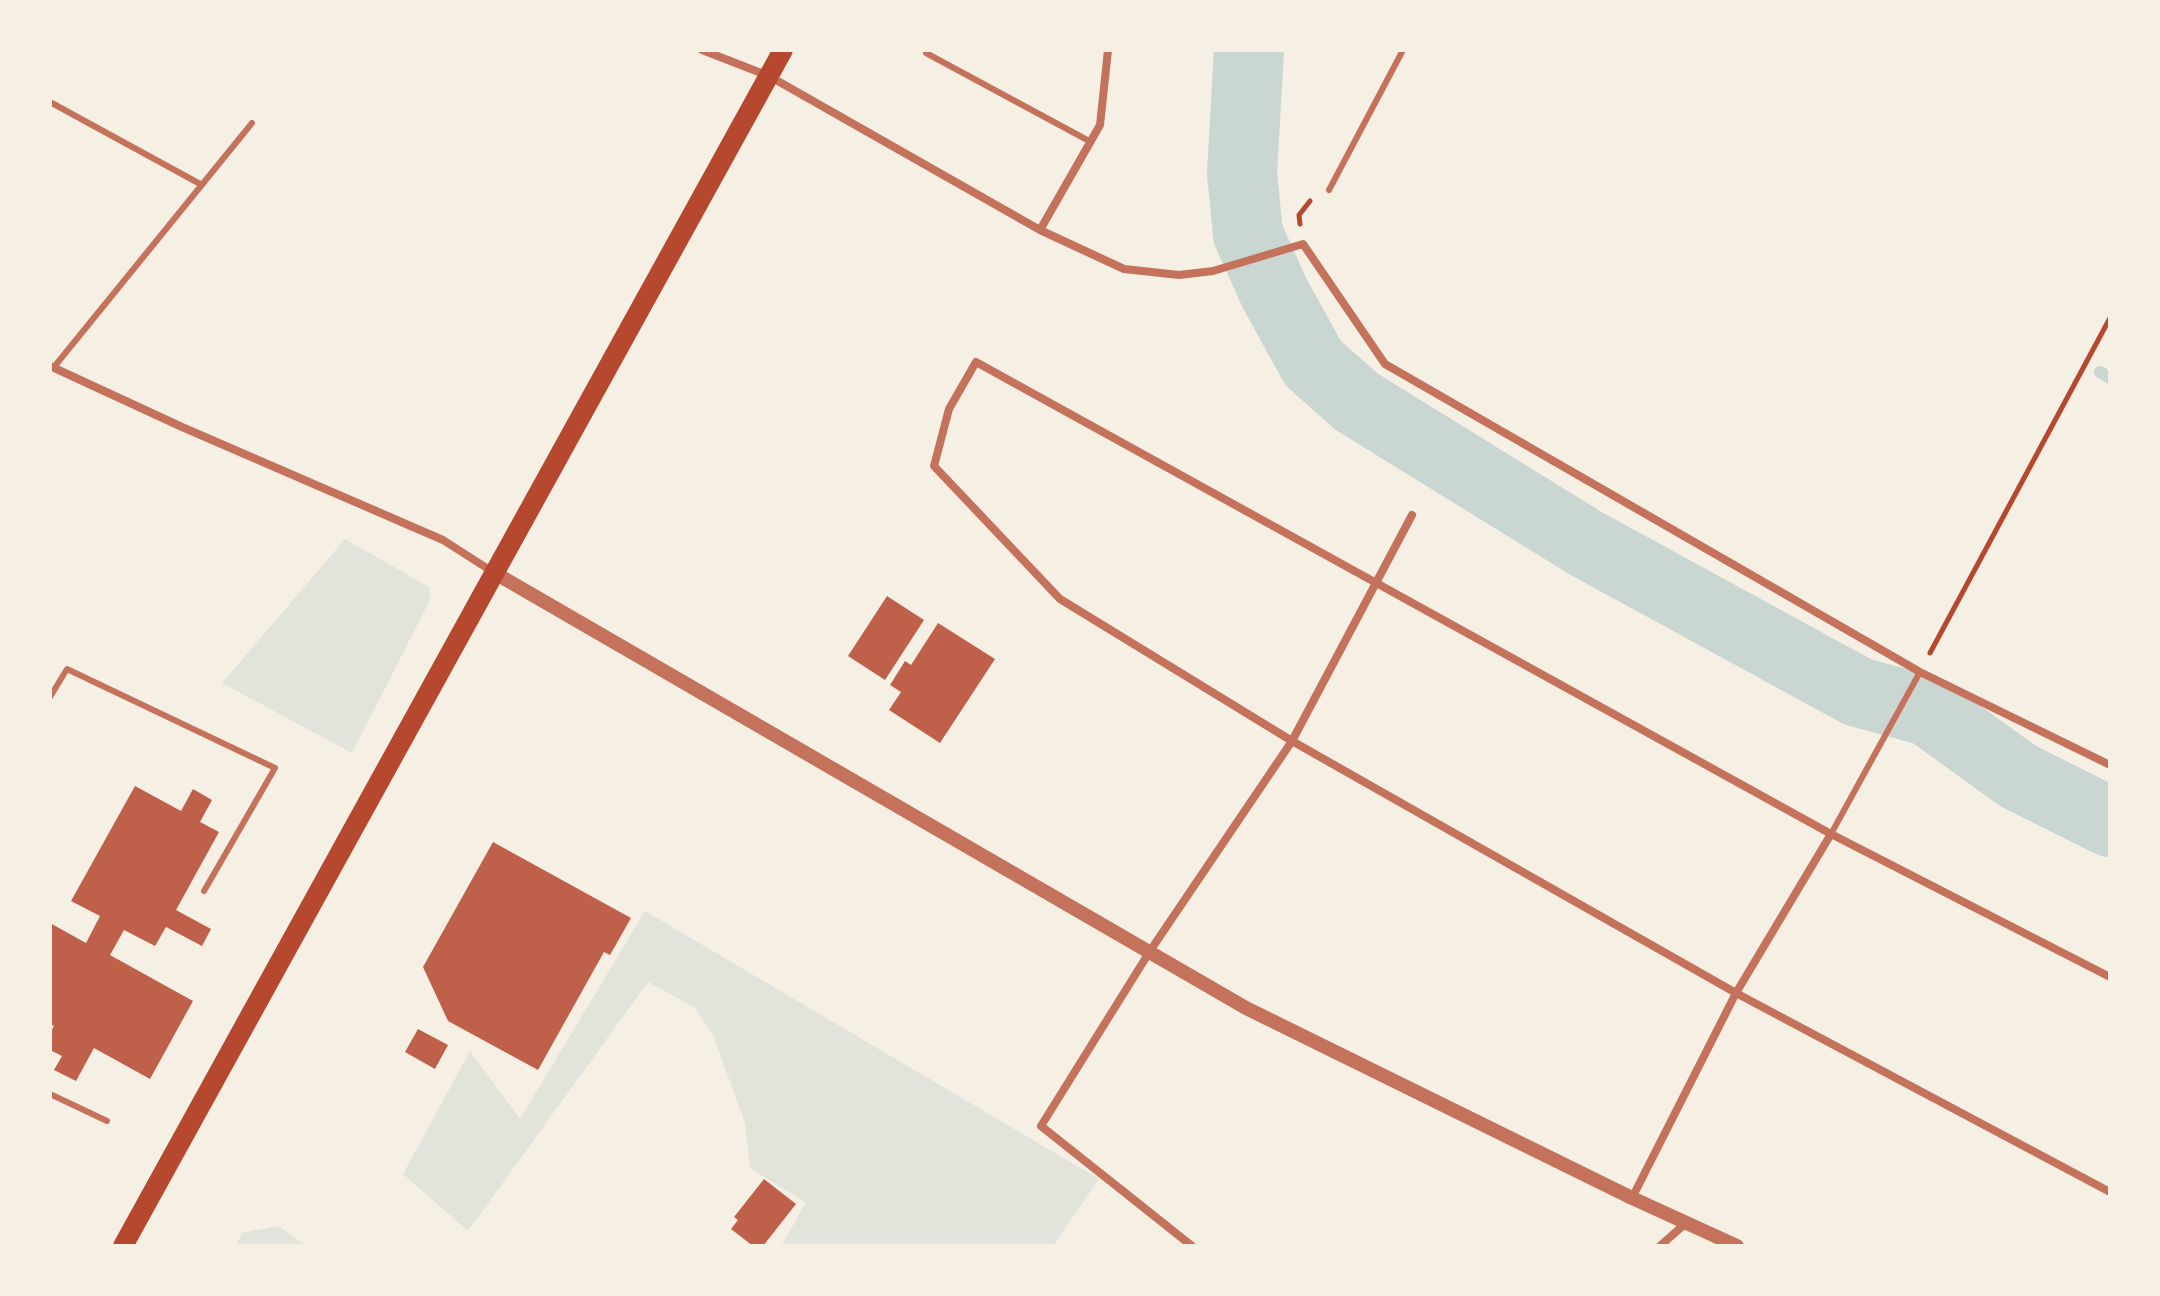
<!DOCTYPE html>
<style>
body{margin:0}
#map{position:relative;width:2160px;height:1296px;overflow:hidden;background:#f6efe4;font-family:Karla,sans-serif}
canvas{display:block}
.frame{position:absolute;inset:0;border:52px solid #f6efe4;pointer-events:none}
</style>
<div id="map">
<canvas width="2160" height="1296"></canvas>
<div class="frame"></div>
</div>
<script>
const c = document.querySelector('canvas').getContext('2d');
c.lineJoin = 'round';
function fill(path, color) { c.fillStyle = color; c.fill(path, 'evenodd'); }
function trace(path, color, width, dash) { c.strokeStyle = color; c.lineWidth = width; c.lineCap = dash ? 'butt' : 'round'; c.setLineDash(dash || []); c.stroke(path); }
fill(new Path2D(`
 M345,539L429,587L430,600L352,753L222,683Z
 M645,911L1099,1179L1053,1246H781L806,1203L750,1168L745,1123L713,1035L695,1008L648,982L468,1231L403,1174L470,1051L520,1119Z
 M278,1226L307,1246H236L242,1233Z`), '#e2e4dc');
trace(new Path2D(`
 M2100,372L2110,378`), '#c9d6d2', 12);
trace(new Path2D(`
 M1249,50L1242,173L1248,234L1274,292L1313,363L1357,402L1587,544L1858,692L1928,711L2018,776L2110,822`), '#c9d6d2', 70);
fill(new Path2D(`
 M887,596L924,620L885,680L848,656Z
 M938,623L995,659L940,743L889,710L901,692L890,685L905,661L911,665Z
 M135,786L181,811L193,789L212,800L200,822L219,832L176,910L211,929L202,946L166,927L155,946L124,930L110,955L193,1001L150,1079L94,1048L76,1081L54,1070L62,1056L50,1050V1033L54,1026L50,1024V923L86,943L100,916L71,901Z
 M493,842L631,918L610,955L604,952L538,1070L448,1021L423,967Z
 M418,1029L448,1045L435,1069L405,1052Z
 M764,1179L796,1204L763,1246H753L731,1229L738,1220L734,1217Z`), '#bf614a');
trace(new Path2D(`
 M1300,224L1299,215L1310,201
 M1930,653L2110,318`), '#b5482f', 5);
trace(new Path2D(`
 M926,53L1091,142
 M50,102L202,185
 M1329,190L1403,50
 M54,367L252,123
 M50,697L67,669L275,768L204,891
 M1831,834L1920,672
 M50,1094L107,1121`), '#c5725c', 6);
trace(new Path2D(`
 M702,50L769,76L1040,230L1124,269L1179,275L1213,271L1303,244L1385,364L1920,672L2110,765
 M1040,230L1100,125L1108,50
 M50,366L182,427L443,540L493,572
 M2110,977L1831,834L976,362L949,409L934,466L1060,599L1292,741L1736,993L2110,1192
 M1632,1198L1736,993L1831,834
 M1192,1246L1041,1126L1150,951L1292,741L1412,515
 M1660,1246L1686,1223`), '#c5725c', 8);
trace(new Path2D(`
 M493,572L1246,1008L1632,1198L1737,1246`), '#c5725c', 14);
trace(new Path2D(`
 M123,1246L783,50`), '#b5482f', 20);
</script>
